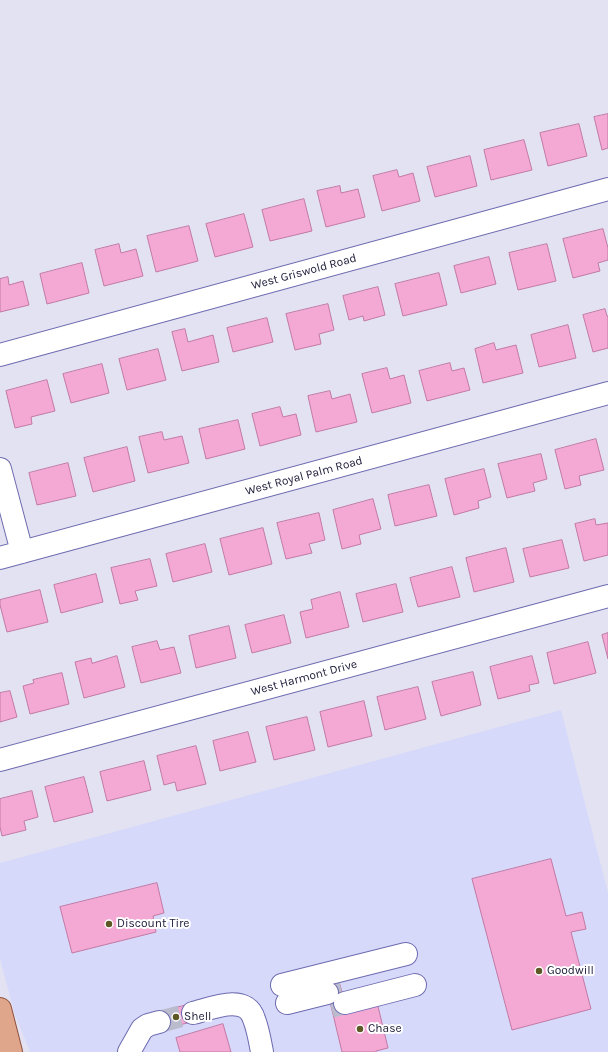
<!DOCTYPE html>
<style>
body{margin:0}
canvas{display:block;background:#e2e2f2}
</style>
<canvas width="608" height="1052"></canvas>
<script>
const c = document.querySelector('canvas').getContext('2d');
c.lineJoin = 'round';
function fill(path, color) { c.fillStyle = color; c.fill(path, 'evenodd'); }
function trace(path, color, width, dash) { c.strokeStyle = color; c.lineWidth = width; c.lineCap = dash ? 'butt' : 'round'; c.setLineDash(dash || []); c.stroke(path); }
function label(font, color, halo, rows, align = 'center') {
  c.font = font + ' Karla,sans-serif'; c.lineWidth = 4; c.setLineDash([]); c.textBaseline = 'middle'; c.strokeStyle = halo; c.fillStyle = color; for (const [text, x, y, turn = 0] of rows) {
    c.save(); c.translate(x, y); c.rotate((+turn || 0) * Math.PI / 180); c.textAlign = isNaN(turn) ? turn : align; if (halo) c.strokeText(text, 0, 0); c.fillText(text, 0, 0); c.restore();
  }
}
fill(new Path2D(`
 M561,710L608,893V1052H30L15,1015L0,959V863Z`), '#d7d9fa');
const building = new Path2D(`
 M608,114V148L602,150L594,117Z
 M579,124L587,156L548,166L540,133Z
 M524,140L532,170L491,180L484,150Z
 M470,156L477,186L435,197L427,167Z
 M397,170L399,177L413,173L420,201L382,211L373,176Z
 M340,186L341,193L358,189L365,217L326,227L317,191Z
 M304,199L312,231L270,241L262,210Z
 M244,214L253,247L215,257L206,224Z
 M189,226L198,261L156,272L147,236Z
 M603,229L608,248V260L598,263L600,271L573,278L563,239Z
 M119,244L121,253L136,249L143,276L104,286L95,250Z
 M547,244L556,281L518,290L509,253Z
 M489,257L496,284L461,293L454,266Z
 M82,263L89,293L47,304L40,274Z
 M439,273L447,305L403,316L395,284Z
 M8,277L9,285L23,281L29,305L0,312V279Z
 M378,287L385,315L364,321L363,316L349,320L343,296Z
 M328,304L334,330L319,334L321,344L295,350L286,314Z
 M605,309L607,316H608V348L593,352L583,315Z
 M267,318L273,342L233,352L227,328Z
 M568,325L576,358L539,367L531,335Z
 M185,329L188,342L213,335L219,362L182,371L172,332Z
 M494,343L496,350L516,345L523,373L483,383L475,349Z
 M158,349L166,380L127,390L119,359Z
 M450,363L452,371L464,368L470,390L427,401L419,371Z
 M102,364L109,393L71,403L63,374Z
 M387,368L390,379L404,375L411,403L372,413L362,374Z
 M47,380L55,411L31,417L32,424L15,428L6,391Z
 M330,391L332,399L350,394L357,422L316,432L308,396Z
 M280,407L283,417L296,414L301,435L260,446L252,414Z
 M238,420L245,449L206,459L199,429Z
 M162,432L164,440L182,436L189,463L148,473L139,437Z
 M596,439L604,470L579,476L581,485L565,489L555,450Z
 M127,447L135,481L93,492L84,458Z
 M541,454L547,479L533,483L535,491L507,498L498,464Z
 M68,463L76,496L37,505L29,473Z
 M484,469L491,497L478,501L479,508L454,515L445,479Z
 M429,485L437,516L395,526L388,495Z
 M373,499L381,529L359,535L361,544L342,549L333,510Z
 M319,513L325,540L309,544L312,553L286,559L277,523Z
 M595,519L596,525L608,523V555L584,561L575,524Z
 M263,528L272,564L229,575L220,539Z
 M562,540L569,568L530,577L523,549Z
 M205,544L212,572L173,582L166,554Z
 M506,548L514,582L474,592L466,558Z
 M150,559L157,586L135,591L138,600L120,604L111,568Z
 M452,567L460,597L418,607L410,578Z
 M96,574L103,602L61,613L54,585Z
 M396,584L403,612L363,622L356,594Z
 M40,590L48,622L7,632L0,605V600Z
 M340,592L349,627L306,638L300,612L313,609L311,600Z
 M284,615L291,643L252,653L245,625Z
 M229,626L236,658L196,668L189,636Z
 M608,633V659L602,635Z
 M157,641L160,650L174,647L181,673L141,683L132,647Z
 M588,642L596,673L554,684L547,653Z
 M117,656L125,687L84,698L75,662L91,658L92,663Z
 M532,656L539,683L529,685L530,691L498,699L490,667Z
 M473,672L481,705L441,716L432,682Z
 M62,673L69,704L30,714L23,686L34,683L33,680Z
 M418,687L426,719L385,730L377,697Z
 M10,691L17,717L0,722V693Z
 M364,701L372,736L328,747L320,712Z
 M307,717L315,750L274,760L266,727Z
 M248,732L256,762L220,771L213,741Z
 M196,746L206,784L177,791L175,782L164,785L157,756Z
 M144,761L151,790L107,801L100,772Z
 M84,777L93,812L54,822L45,787Z
 M32,791L38,817L24,821L26,830L2,836L0,827V799Z
 M551,859L566,916L582,912L586,929L571,932L591,1009L512,1030L472,879Z
 M157,883L164,913L153,916L156,932L72,953L60,907Z
 M338,978L346,1006L332,1010L324,981Z
 M376,998L388,1048L376,1051V1052H342L332,1010Z
 M191,1004L195,1021L160,1030L156,1013Z
 M223,1024L231,1052H180L176,1038Z`);
fill(building, '#f4a8d4');
trace(building, '#c27aa5', 1);
trace(new Path2D(`
 M326,987L340,984
 M331,1007L345,1003
 M159,1022L193,1013`), '#bbbbce', 22, [22, 11]);
const minor = new Path2D(`
 M0,355L608,189
 M0,469L22,552
 M0,558L608,393
 M0,760L608,596
 M282,985L406,954
 M287,1003L327,993
 M345,1003L415,985
 M193,1013C212,1008 246,993 254,1019C258,1029 260,1041 262,1052
 M129,1052L142,1029L148,1025L159,1022`);
const major = new Path2D(`
 M0,1009L11,1052`);
trace(minor, '#6d6bb0', 24);
trace(major, '#8f503e', 24);
trace(minor, '#fff', 22);
trace(major, '#dfa68c', 22);
for (const [x, y, r, color] of [
 [109,924,4,"#5d5825"],
 [539,971,4,"#5d5825"],
 [176,1017,4,"#5d5825"],
 [360,1029,4,"#5d5825"]
]) { const dot = new Path2D(); dot.arc(x, y, r, 0, 2 * Math.PI); c.fillStyle = color; c.fill(dot); trace(dot, '#fff', 1.5); }
label('12px', '#21203c', '#fff', [
 ["West Griswold Road",304,272,-15],
 ["West Royal Palm Road",304,476,-15],
 ["West Harmont Drive",304,678,-15]
]);
label('12px', '#21203c', '#fff', [
 ["Discount Tire",117,924],
 ["Goodwill",547,971],
 ["Shell",184,1017],
 ["Chase",368,1029]
], 'left');
</script>
